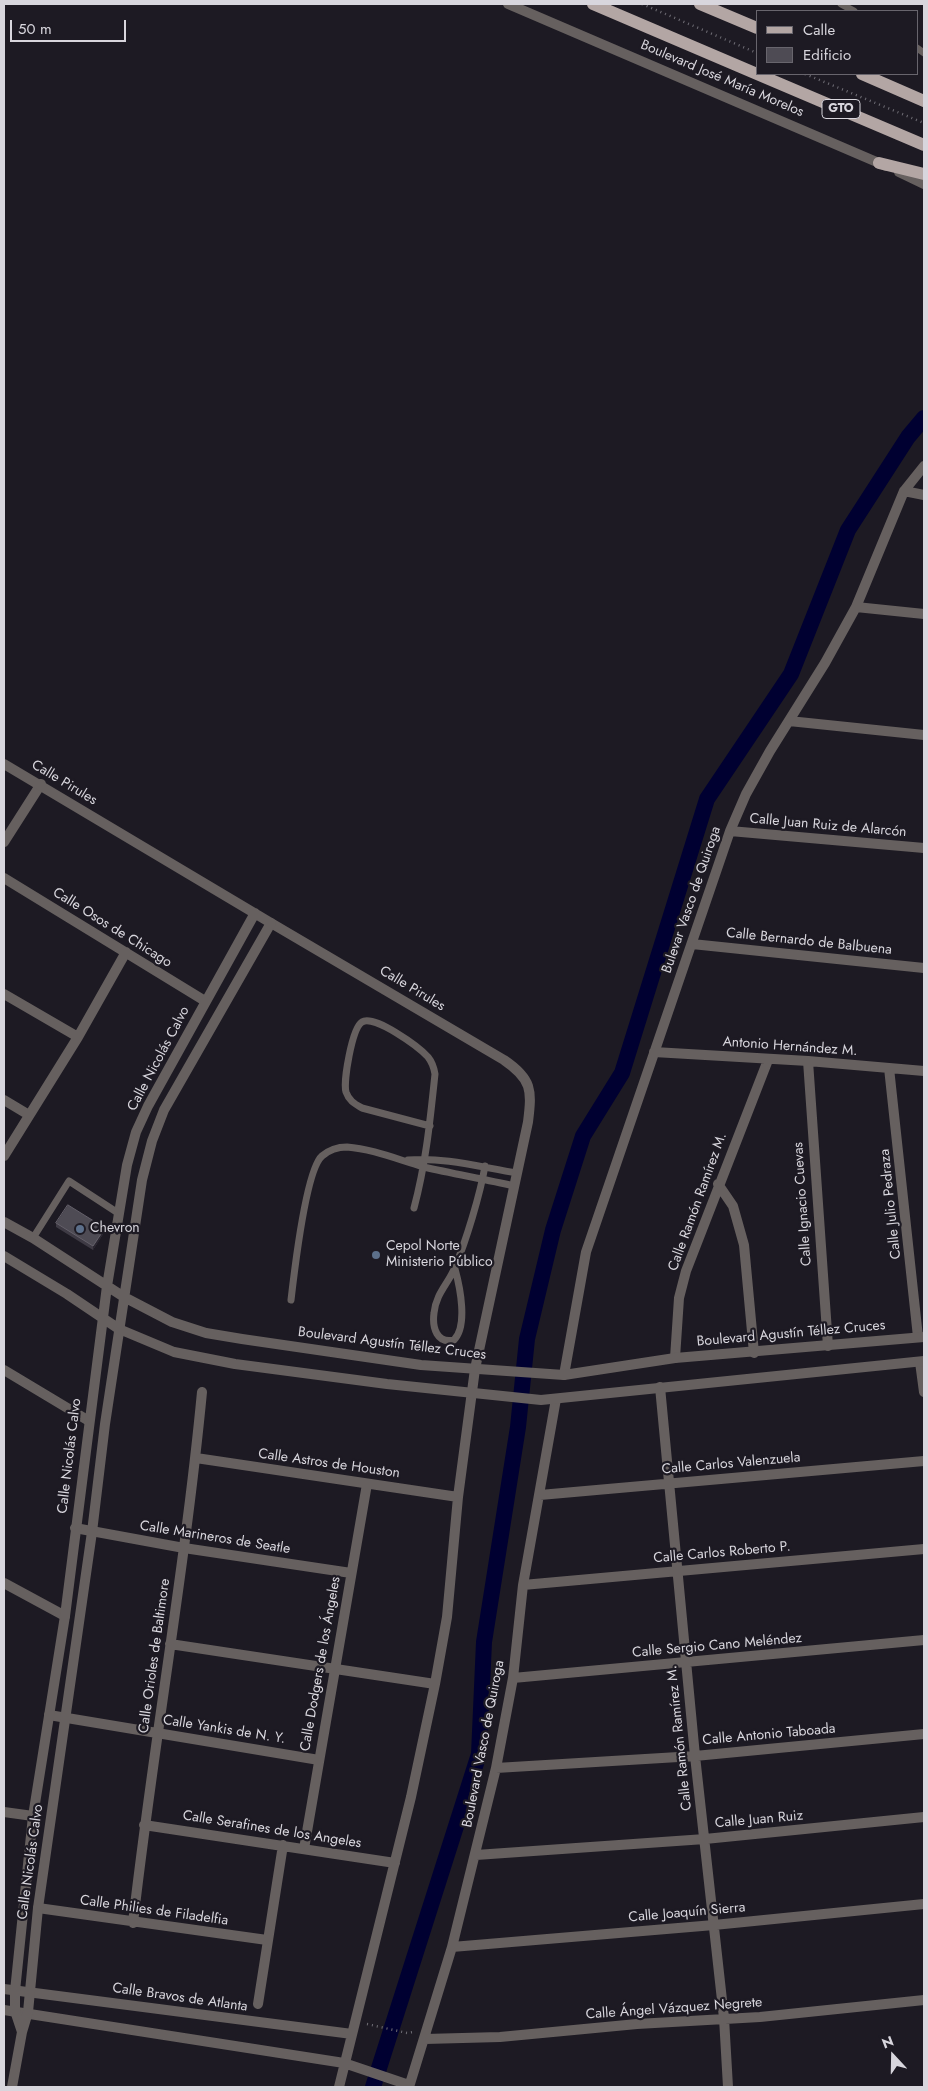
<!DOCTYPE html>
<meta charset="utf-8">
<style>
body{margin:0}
#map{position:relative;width:928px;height:2091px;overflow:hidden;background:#1d1a23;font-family:Jost,sans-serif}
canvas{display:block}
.frame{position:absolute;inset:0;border:5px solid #d8d6dd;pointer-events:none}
.legend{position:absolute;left:756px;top:10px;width:162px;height:65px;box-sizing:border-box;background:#1d1a23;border:1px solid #68656d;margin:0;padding:6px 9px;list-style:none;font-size:15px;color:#d8d6dd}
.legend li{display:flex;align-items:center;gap:10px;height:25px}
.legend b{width:25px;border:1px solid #68656d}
.north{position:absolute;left:868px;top:2031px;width:50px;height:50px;-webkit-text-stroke:4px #1d1a23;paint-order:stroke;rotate:339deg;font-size:14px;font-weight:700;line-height:20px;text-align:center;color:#d8d6dd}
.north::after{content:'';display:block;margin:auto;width:18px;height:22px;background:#d8d6dd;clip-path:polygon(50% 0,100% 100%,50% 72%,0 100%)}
.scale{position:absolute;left:10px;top:20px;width:116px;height:22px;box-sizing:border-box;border:2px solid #d8d6dd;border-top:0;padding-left:6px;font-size:15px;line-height:18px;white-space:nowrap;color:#d8d6dd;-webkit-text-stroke:4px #1d1a23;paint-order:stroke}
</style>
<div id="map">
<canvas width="928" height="2091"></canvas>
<div class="frame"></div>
<ul class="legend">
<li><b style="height:6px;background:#b3a6a4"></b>Calle</li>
<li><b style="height:14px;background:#4e4b54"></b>Edificio</li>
</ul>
<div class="north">N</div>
<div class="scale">50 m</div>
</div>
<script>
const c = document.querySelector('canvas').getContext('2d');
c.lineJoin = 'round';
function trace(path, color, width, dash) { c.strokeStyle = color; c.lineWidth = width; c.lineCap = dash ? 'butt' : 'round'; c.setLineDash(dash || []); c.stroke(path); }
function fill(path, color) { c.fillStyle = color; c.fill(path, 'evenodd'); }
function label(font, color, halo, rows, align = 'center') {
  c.font = font + ' Jost,sans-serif'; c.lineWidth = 4.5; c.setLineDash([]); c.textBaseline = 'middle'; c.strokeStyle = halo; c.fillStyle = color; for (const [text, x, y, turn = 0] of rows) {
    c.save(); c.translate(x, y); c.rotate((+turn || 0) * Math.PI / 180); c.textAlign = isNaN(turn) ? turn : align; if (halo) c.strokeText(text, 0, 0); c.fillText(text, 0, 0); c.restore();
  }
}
trace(new Path2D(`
 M373,2087L479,1754L484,1642L518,1427L527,1339L553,1230L583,1136L622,1073L707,799L791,674L848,530L908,437L924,418`), '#000031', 16);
trace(new Path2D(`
 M642,4L757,53
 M805,74L924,123
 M367,2024L407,2033L413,2032`), '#706e76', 2.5, [1, 4]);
trace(new Path2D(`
 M841,4L854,11
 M917,48L924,53
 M408,1160C445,1157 480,1167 517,1173
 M414,1208C426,1163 430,1121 435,1074C434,1068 432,1062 428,1057C419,1047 374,1014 362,1022C352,1028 343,1082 346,1092C349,1101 355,1104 362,1108L430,1126
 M33,1238L69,1181L118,1213
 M455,1269C460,1287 468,1326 454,1340C437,1344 432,1328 434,1313C436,1293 449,1283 455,1267C466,1241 480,1195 485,1166
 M291,1300C294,1274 306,1170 322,1156C329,1150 338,1147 347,1147C373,1149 399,1160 424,1167C454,1174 484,1179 514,1186`), '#66605f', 7);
trace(new Path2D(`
 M904,491L924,495
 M856,607L924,614
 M789,721L924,735
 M730,831L924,848
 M4,842L41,784
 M4,878L205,1001
 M271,923L504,1060C532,1079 532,1090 528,1122L475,1369L458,1497L447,1617L435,1684L411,1797L339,2087
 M692,944L924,968
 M4,994L78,1037
 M654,1052L808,1061L924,1071
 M808,1061L828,1346
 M889,1068L918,1337
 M4,1100L29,1115
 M4,1156L78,1037L126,952
 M718,1184L733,1206L744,1245L754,1353
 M675,1358L679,1298L686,1271L768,1060
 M920,1362L924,1392
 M4,1370L89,1421
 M564,1375L586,1252L730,831L746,794L770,751L825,663L856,607L904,491L924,466
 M660,1387L695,1756L724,2018L728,2087
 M196,1458L458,1497
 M540,1495L924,1461
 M75,1528L184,1548L351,1573
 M4,1583L65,1616
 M523,1585L924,1549
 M170,1644L435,1684
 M513,1678L924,1640
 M49,1715L319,1760
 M496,1768L695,1756L924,1734
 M4,1812L33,1816
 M144,1825L395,1863
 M304,1849L367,1484
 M476,1855L705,1839L924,1817
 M38,1908L267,1940
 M133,1923C153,1746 185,1570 202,1392
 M452,1947L714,1925L924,1904
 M4,1989L352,2034
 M258,2004L283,1845
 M4,2010L344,2063L409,2085
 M425,2039L500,2037L637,2024L760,2017L924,2000
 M409,2087L452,1947L496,1768L513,1678L523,1585L556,1399`), '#66605f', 10);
trace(new Path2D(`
 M508,4L886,166
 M899,172L924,184
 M4,764L271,923L164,1110L152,1141L142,1180L105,1424L92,1532L38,1908L28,2012L22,2032L12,2087
 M4,1222L33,1238L124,1297L172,1322L206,1333L242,1339L421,1365L564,1375L675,1358L924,1337
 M4,1256L67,1294L119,1329L174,1352L235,1364L387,1384L541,1400L924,1361
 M22,2032L15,2011V1991L33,1816L65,1616L107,1286L127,1165L136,1132L148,1106L255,913`), '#66605f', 10);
trace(new Path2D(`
 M593,4L757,74
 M700,4L757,28
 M757,74L924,145
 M862,74L924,101
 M879,163L924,174`), '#b3a6a4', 12);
fill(new Path2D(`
 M56,1223L105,1231L93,1250L56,1227Z`), '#3e3a44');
fill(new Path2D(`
 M105,1228V1231L93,1250V1246Z`), '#2a2630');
const building = new Path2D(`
 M68,1205L105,1228L93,1246L56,1223Z`);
fill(building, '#4e4b54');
trace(building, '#64606a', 1);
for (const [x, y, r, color] of [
 [80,1229,5,"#5c6f8a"],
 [376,1255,5,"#5c6f8a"]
]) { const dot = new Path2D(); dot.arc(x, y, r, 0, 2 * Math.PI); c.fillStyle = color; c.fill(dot); trace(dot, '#1d1a23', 2); }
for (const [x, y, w] of [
 [841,109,38]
]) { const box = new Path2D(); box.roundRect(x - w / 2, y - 9.5, w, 19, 4); c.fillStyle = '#1d1a23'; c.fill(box); trace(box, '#d8d6dd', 1); }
label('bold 12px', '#d8d6dd', null, [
 ["GTO",841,109]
]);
label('14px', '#d8d6dd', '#1d1a23', [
 ["Boulevard José María Morelos",722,79,23],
 ["Calle Pirules",64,783,31],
 ["Calle Juan Ruiz de Alarcón",828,826,5],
 ["Bulevar Vasco de Quiroga",692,900,-71],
 ["Calle Osos de Chicago",112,928,32],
 ["Calle Bernardo de Balbuena",809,942,6],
 ["Calle Pirules",412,989,31],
 ["Antonio Hernández M.",790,1047,4],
 ["Calle Nicolás Calvo",159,1059,-62],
 ["Calle Ramón Ramírez M.",698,1202,-70],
 ["Calle Ignacio Cuevas",803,1204,-94],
 ["Calle Julio Pedraza",891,1204,-96],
 ["Boulevard Agustín Téllez Cruces",791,1334,-5],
 ["Boulevard Agustín Téllez Cruces",392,1344,7],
 ["Calle Nicolás Calvo",70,1456,-83],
 ["Calle Astros de Houston",329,1464,8],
 ["Calle Carlos Valenzuela",731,1464,-5],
 ["Calle Marineros de Seatle",215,1538,9],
 ["Calle Carlos Roberto P.",722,1553,-5],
 ["Calle Sergio Cano Meléndez",717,1646,-5],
 ["Calle Orioles de Baltimore",155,1656,-82],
 ["Calle Dodgers de los Ángeles",321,1664,-80],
 ["Calle Yankis de N. Y.",224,1730,9],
 ["Calle Antonio Taboada",769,1735,-5],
 ["Calle Ramón Ramírez M.",680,1738,-96],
 ["Boulevard Vasco de Quiroga",484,1744,-79],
 ["Calle Juan Ruiz",759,1820,-5],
 ["Calle Serafines de los Angeles",272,1830,9],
 ["Calle Nicolás Calvo",31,1862,-82],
 ["Calle Philies de Filadelfia",154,1911,8],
 ["Calle Joaquín Sierra",687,1913,-5],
 ["Calle Bravos de Atlanta",180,1998,8],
 ["Calle Ángel Vázquez Negrete",674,2009,-4]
]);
label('14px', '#d8d6dd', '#1d1a23', [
 ["Chevron",90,1229],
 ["Cepol Norte",386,1247],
 ["Ministerio Público",386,1263]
], 'left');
</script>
